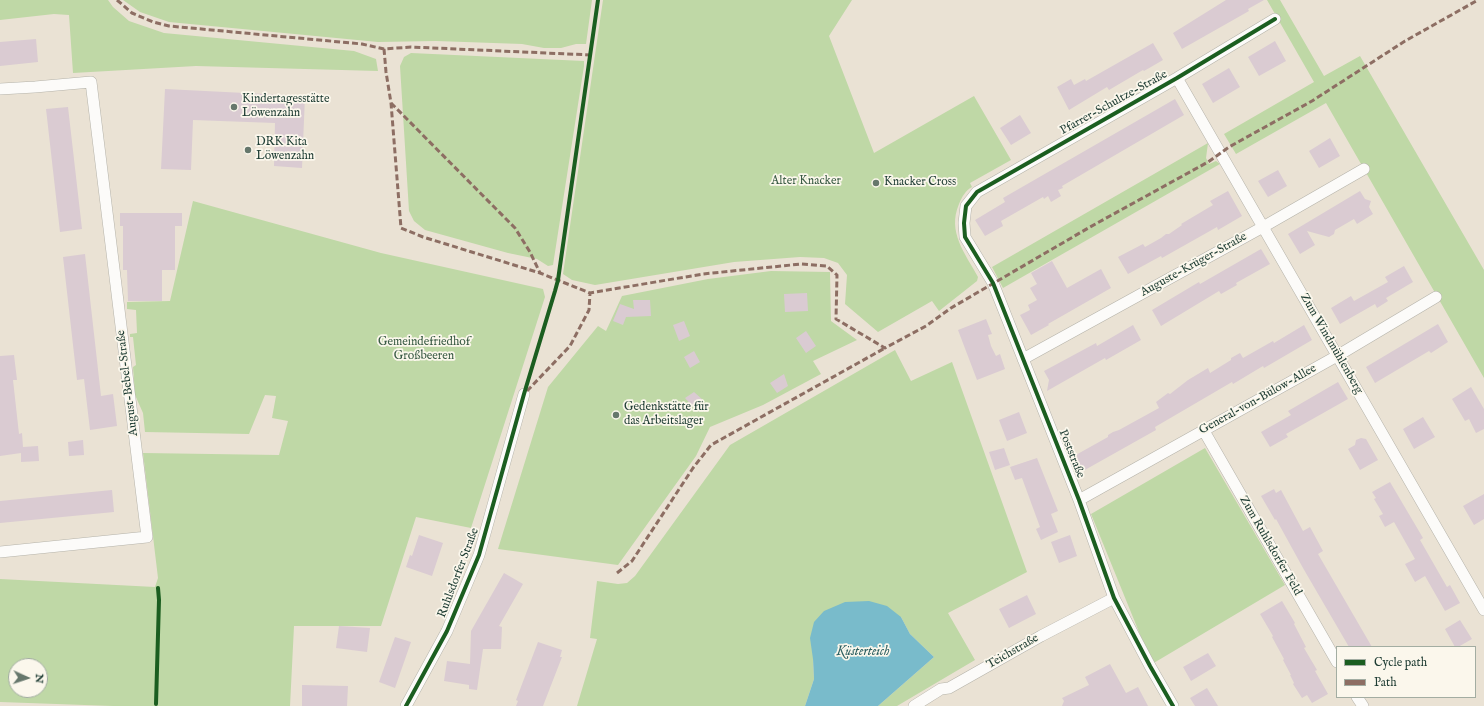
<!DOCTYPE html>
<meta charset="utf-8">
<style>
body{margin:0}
#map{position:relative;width:1484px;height:706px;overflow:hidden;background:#eae2d4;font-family:"IM FELL English",serif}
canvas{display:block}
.legend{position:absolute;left:1336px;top:646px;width:140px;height:52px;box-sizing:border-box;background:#fbf7ec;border:1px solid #a3ada2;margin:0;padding:5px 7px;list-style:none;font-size:12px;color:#1f3d34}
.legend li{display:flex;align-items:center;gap:8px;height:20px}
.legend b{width:20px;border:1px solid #a3ada2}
.north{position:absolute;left:8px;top:658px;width:40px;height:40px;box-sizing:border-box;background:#fbf7ec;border:1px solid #a3ada2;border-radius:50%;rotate:93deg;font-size:11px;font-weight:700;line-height:16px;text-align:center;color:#1f3d34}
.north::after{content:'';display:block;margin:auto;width:14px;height:18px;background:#66776c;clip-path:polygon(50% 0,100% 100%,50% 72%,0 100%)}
</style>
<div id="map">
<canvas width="1484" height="706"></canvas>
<ul class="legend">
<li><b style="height:5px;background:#1b5e20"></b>Cycle path</li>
<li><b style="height:5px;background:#8d6e63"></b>Path</li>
</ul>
<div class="north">N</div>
</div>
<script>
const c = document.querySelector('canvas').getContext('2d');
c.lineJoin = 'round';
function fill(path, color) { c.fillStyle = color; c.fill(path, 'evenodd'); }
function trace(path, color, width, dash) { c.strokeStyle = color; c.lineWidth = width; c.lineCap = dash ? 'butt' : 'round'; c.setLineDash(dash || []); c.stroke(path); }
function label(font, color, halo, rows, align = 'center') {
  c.font = font + ' "IM FELL English",serif'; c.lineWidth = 3.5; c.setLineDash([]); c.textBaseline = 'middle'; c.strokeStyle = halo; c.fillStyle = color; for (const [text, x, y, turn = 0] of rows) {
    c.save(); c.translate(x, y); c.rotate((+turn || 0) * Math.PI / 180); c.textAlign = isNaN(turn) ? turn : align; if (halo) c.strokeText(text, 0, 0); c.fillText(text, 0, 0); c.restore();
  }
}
fill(new Path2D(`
 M0,0H108L113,7L129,21L164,33L354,51L376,59L378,71L196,66L73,73L69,15L54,14L0,20Z
 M123,0H592L586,44H576L561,48H544L522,44L436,41L378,42L169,22L140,12Z
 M603,0H852L829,36L874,153L974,96L1011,160L970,183L972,187C965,191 962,197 959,204C947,232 965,253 978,277L977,281L939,311L932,301L878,332L845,304L847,275L838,263L824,258L800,257L734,262L595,285L572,280L563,274Z
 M1267,0H1280L1324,76L1360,56L1484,270V378L1326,103L1236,154L1224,134L1314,82Z
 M411,53L584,61V66L553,265L548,266L537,259L508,253L425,230L414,221L409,211L400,66L404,57Z
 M1208,143L1206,158L1209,164L1216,161L1220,164L1003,288L992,267Z
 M193,201L381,253L543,289L545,297L471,528L416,517L381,626H294L290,706H113L0,702V579L155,587L158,578L143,453L279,455L288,421L272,418L276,396L265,395L249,434L145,432L143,413L135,395L133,367L136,365L133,337H130V334L137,333L136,310L127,309V302L170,301ZM16,666H40V690H16Z
 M771,271L830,272L831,321L857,340L813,361L821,374L763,405L710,427L696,456L618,565L498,549L548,387L598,326L606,331L622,296L708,279Z
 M895,350L911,381L952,362L1027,572L948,613L975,660L897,706H878L934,657L910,634L901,617L813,659L814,679L805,706H577L597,639L590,638L597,581L618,584L627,583L635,576L730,445Z
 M1205,448L1285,585L1152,664L1091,514Z`), '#bfd8a6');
fill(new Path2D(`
 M869,601L887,606L901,617L910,634L934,657L878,706H805L814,679L813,659L810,638L814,622L824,611L845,602Z`), '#79bbcb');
fill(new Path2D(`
 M1226,0H1264L1248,9L1249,11L1182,49L1173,33Z
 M36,39L38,62L0,66V42Z
 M1275,41L1286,61L1259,76L1248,57Z
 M1153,43L1163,60L1144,71L1143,70L1109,90L1107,87L1069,110L1057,87L1071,79L1074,85L1085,79L1086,81Z
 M1229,68L1240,87L1213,103L1202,84Z
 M165,89L305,96L302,168L274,166L275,123L193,120L191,170L161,169Z
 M1175,99L1184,115L1062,186L1063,188L1058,190L1061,196L1051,202L1048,196L1044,199L1043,197L1001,221L1003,226L985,236L975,220L1005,202L1003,198Z
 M68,107L82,229L60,232L46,109Z
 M1020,115L1031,133L1011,145L1000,128Z
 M1330,138L1340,156L1319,168L1309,151Z
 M1278,170L1287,186L1268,197L1258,181Z
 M1228,191L1242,216L1218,230L1217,227L1162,258L1161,256L1128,274L1118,257L1143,244L1145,247L1161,238L1166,234H1169L1182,225L1181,224L1213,205L1210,201Z
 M1360,191L1365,199L1371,201L1369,207L1373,214L1357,224L1354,219L1335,230L1334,234L1329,237L1307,231L1315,245L1300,254L1288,234Z
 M120,213H182V226H175V270H162V301H128L127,270H123V226H120Z
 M1261,249L1270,264L1236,283L1237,285L1221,294L1219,291L1161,326L1152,310L1199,282L1200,284Z
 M85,254L101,396L113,394L117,426L90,430L84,379L77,380L63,257Z
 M1052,261L1067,288L1101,269L1111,288L1048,324L1049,325L1031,335L1020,315L1030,310L1028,305L1037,300L1030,288L1037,284L1031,273Z
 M1404,266L1413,282L1386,298L1388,301L1377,308L1375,304L1340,324L1331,308L1351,296L1354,301L1388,282L1385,277Z
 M807,293L808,311L785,312L784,294Z
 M633,300H650L651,316L626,317L623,325L613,321L620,304L634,309Z
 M986,319L992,334L988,335L991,346L996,356L1000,354L1005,369L977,380L958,330Z
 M684,321L690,336L679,341L673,325Z
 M1438,324L1448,342L1431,353L1429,351L1375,383L1366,367Z
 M1133,325L1141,340L1106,360L1105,358L1047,391L1049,380L1044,371L1096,343L1097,346Z
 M1304,325L1312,340L1264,368L1263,366L1233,384L1232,382L1155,427L1156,430L1083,471L1074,456L1108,437V435L1113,432L1119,430L1159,408L1156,402L1168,393L1170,394L1188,380L1208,368L1210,373L1231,360V358L1240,353L1243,358L1273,341L1274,343Z
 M806,331L816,346L806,353L796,338Z
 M694,351L700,362L690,368L684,357Z
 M14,355L17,380H13L19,434L22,433L23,447L38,446L39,461L21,462V453L0,456V356Z
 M784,374L788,386L777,393L770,383Z
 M1338,382L1348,399L1286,434L1288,437L1270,447L1261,432L1291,415L1288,411Z
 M1471,387L1484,409V429L1476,433L1469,419L1465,421L1452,399Z
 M694,392L703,400L694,408L685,398Z
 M1019,412L1027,433L1007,441L999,420Z
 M1423,417L1435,437L1414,449L1403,429Z
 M1361,438L1366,439L1378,460L1360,470L1348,449L1355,445L1356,440Z
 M83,440L84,455L69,456L68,442Z
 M1004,448L1010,465L995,470L989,452Z
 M1037,458L1058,511L1051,514L1058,532L1041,540L1036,529L1040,527L1022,478L1015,480L1010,467Z
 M1390,482L1423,538L1420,540L1447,587L1450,585L1460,603L1445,611L1425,576L1415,582L1405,564L1415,559L1394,522L1385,527L1379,516L1383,514L1374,499L1376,498L1372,492Z
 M1274,489L1276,493L1281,490L1303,531L1310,527L1323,551L1318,554L1372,647H1349L1303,568L1276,519L1275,520L1261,496Z
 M112,490L114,512L0,523V501Z
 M1484,494V519L1474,525L1463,506Z
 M419,535L443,543L432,576L406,567L410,555L412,556Z
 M1070,535L1077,556L1059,563L1051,542Z
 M504,573L523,584L499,626L502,627L501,649H483L477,690L469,689V685L444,681L447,661L470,664L471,631Z
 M1027,595L1036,614L1009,628L999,609Z
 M1282,601L1295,623L1294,624L1306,647L1304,648L1317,670L1315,671L1328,694L1312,703L1307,695L1302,698L1293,684L1294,683L1290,675H1291L1283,660L1284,659L1272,637L1273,636L1260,614Z
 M1460,620L1472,639L1458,647H1455L1445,629Z
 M339,626L370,628L367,652L336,648Z
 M395,637L411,642L395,688L379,682Z
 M538,642L562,650L560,657H562L543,706H516L518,701L516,700Z
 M1208,653L1216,666L1191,681L1183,667Z
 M1110,664L1126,693L1138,687L1148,706H1062L1064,701L1062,698L1089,685L1085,677Z
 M302,685L348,686L347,706H302Z
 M1207,688L1218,706H1195L1190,698Z`), '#dacbd2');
const minor = new Path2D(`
 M1177,78L1484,610
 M0,89L35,87L91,82L147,537L0,552
 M1023,359L1263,227L1364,169
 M1204,431L1337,662
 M1079,500L1337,356L1436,297
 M1357,697L1363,706
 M406,706L447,631L479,555L524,394
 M914,706L941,689L949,688L1041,636L1114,598
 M1173,706L1150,666L1114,598L1079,500L993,283L965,237L964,223L966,206L977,192L1177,78L1275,19`);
trace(minor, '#b4b2a9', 12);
trace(minor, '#fcfbf9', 11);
trace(new Path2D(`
 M117,0L132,13L153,22L169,26L362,44L384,49L411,47L591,55
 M384,49L386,72L391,103L401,228L423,237L540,273L590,293L703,274L801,264L827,266L837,275L836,319L885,348L926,326L951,308L1090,227L1208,162L1229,147L1312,101L1405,41L1478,0
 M391,103L515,228L530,252L540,273
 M527,391L570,346L589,310L590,293
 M617,573L632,561L693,468L711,445L885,348`), '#8d6e63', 3, [6, 3]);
trace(new Path2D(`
 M156,704L159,600L158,588
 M406,706L447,631L479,555L524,394L555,291L558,280L598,0
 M1173,706L1150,666L1114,598L1079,500L993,283L965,237L964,223L966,206L977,192L1177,78L1275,19`), '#1b5e20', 4);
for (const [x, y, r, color] of [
 [234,107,4,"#66776c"],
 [248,150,4,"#66776c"],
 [876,183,4,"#66776c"],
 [616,415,4,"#66776c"]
]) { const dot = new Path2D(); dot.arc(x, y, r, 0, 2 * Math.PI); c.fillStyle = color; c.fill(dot); trace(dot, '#fbf7ec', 1.5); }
label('12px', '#1f3d34', '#fbf7ec', [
 ["Kindertagesstätte",242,100],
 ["Löwenzahn",242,114],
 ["DRK Kita",256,143],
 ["Löwenzahn",256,157],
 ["Knacker Cross",884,183],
 ["Gedenkstätte für",624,408],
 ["das Arbeitslager",624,422]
], 'left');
label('12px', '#1f3d34', '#fbf7ec', [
 ["Pfarrer-Schultze-Straße",1114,103,-29],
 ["Auguste-Krüger-Straße",1194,265,-29],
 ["Zum Windmühlenberg",1331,344,60],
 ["August-Bebel-Straße",128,383,-97],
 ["General-von-Bülow-Allee",1258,400,-29],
 ["Poststraße",1071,454,68],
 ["Zum Ruhlsdorfer Feld",1270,546,60],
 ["Ruhlsdorfer Straße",459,573,-69],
 ["Teichstraße",1013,652,-30]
]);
label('12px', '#385a43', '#fbf7ec', [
 ["Alter Knacker",806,182],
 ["Gemeindefriedhof",424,343],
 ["Großbeeren",424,357]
]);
label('italic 13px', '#2b5e60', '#fbf7ec', [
 ["Küsterteich",863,652]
]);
</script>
